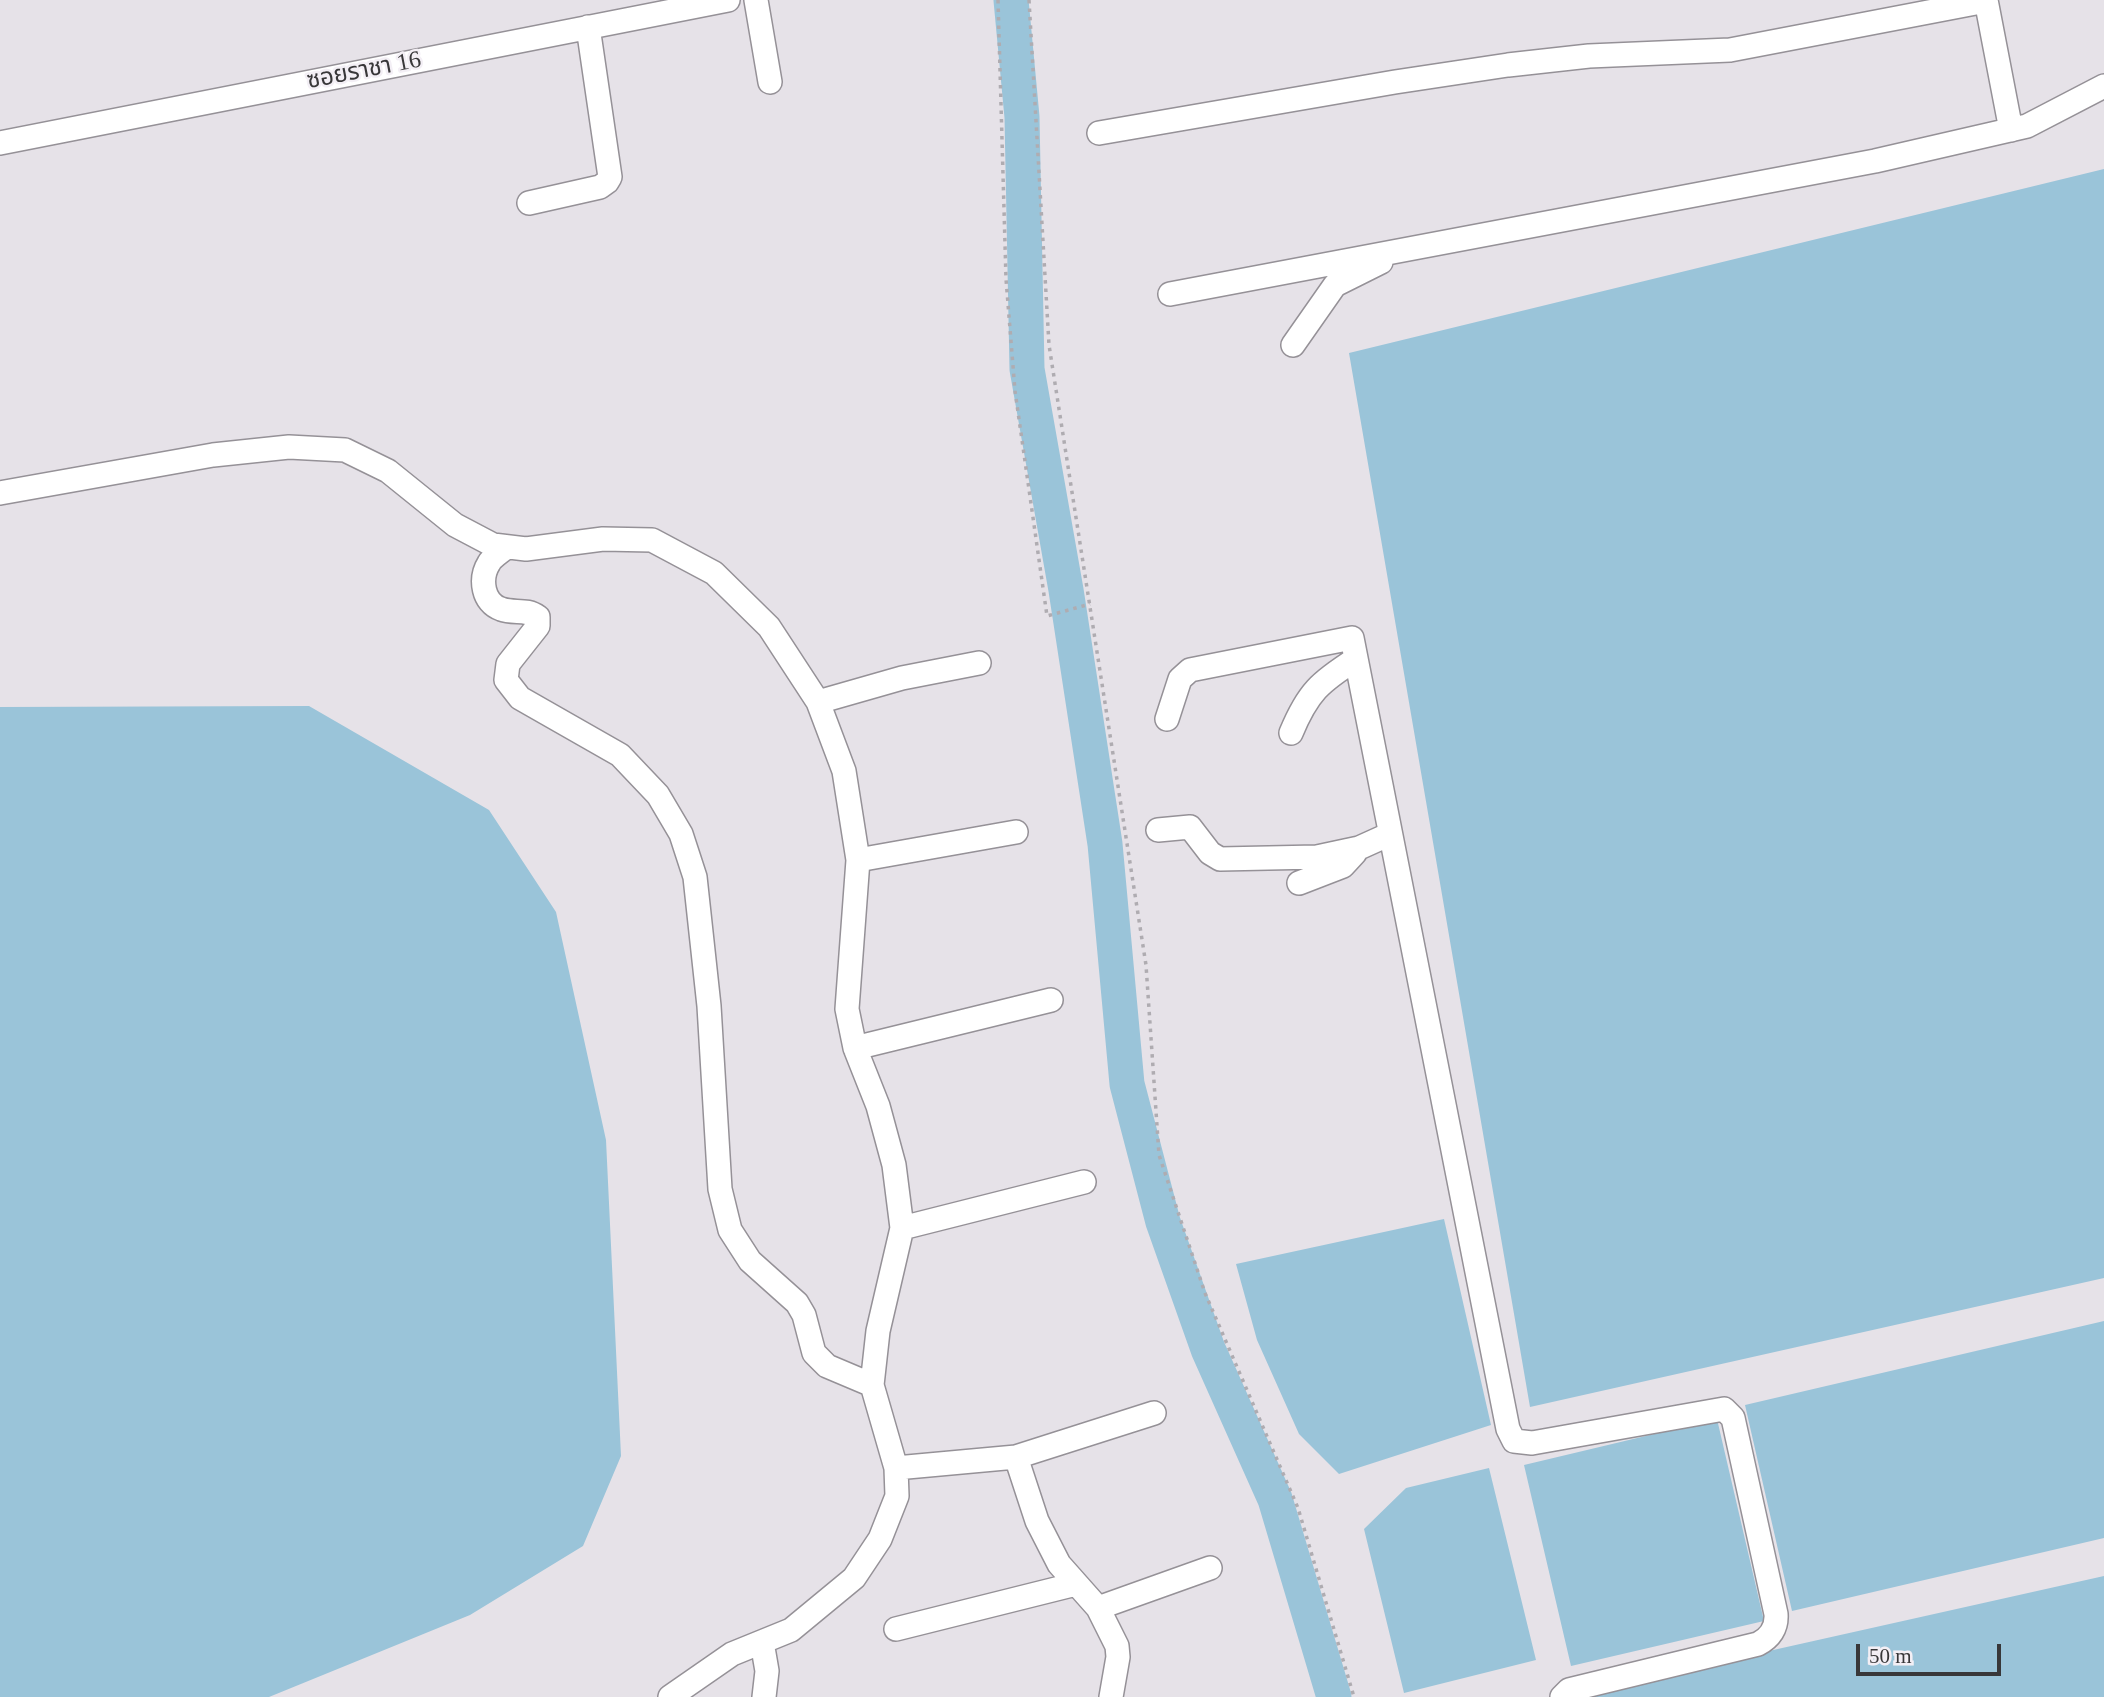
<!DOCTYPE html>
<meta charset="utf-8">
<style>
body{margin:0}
#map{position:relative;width:2104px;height:1697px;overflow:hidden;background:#e6e2e8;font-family:"Times New Roman",serif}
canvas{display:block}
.scale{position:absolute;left:1856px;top:1644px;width:145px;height:32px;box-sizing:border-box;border:4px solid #383739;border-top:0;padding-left:9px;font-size:21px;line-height:24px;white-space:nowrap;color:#383739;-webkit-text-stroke:5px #f3eff5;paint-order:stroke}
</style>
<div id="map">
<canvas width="2104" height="1697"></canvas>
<div class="scale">50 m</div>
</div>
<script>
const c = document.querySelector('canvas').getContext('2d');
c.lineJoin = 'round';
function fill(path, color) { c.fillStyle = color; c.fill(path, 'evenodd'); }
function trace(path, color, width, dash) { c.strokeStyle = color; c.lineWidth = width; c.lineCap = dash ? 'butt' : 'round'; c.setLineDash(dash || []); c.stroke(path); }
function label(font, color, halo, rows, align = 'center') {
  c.font = font + ' "Times New Roman","Noto Sans Thai",serif'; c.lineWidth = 5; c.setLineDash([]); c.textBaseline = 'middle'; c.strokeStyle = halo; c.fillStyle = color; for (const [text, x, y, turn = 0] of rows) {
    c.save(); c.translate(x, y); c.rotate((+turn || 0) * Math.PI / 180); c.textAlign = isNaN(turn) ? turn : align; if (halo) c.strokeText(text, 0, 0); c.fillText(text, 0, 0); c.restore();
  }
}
fill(new Path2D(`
 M2104,169V1278L1530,1407L1349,353Z
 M309,706L489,810L556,912L606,1140L621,1456L583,1546L470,1615L269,1697H0V707Z
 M1444,1219L1491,1425L1339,1474L1299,1434L1257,1340L1236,1264Z
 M2104,1321V1538L1792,1611L1745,1405Z
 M1717,1419L1764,1621L1571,1666L1524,1465Z
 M1489,1468L1536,1660L1404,1693L1364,1529L1406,1488Z
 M2104,1576V1697H1591L1590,1691Z`), '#9ac4d9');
trace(new Path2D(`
 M1011,0L1022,117L1027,369L1066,590L1105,844L1127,1084L1163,1222L1208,1349L1275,1499L1334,1697`), '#9ac4d9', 35);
const minor = new Path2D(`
 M756,0L770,82
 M1986,0L2011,130
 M1099,133L1395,82L1508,65L1589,56L1730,50L1986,1
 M0,143L728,0
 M529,203L600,187L607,182L610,177L588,27
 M1170,294L1875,161L2027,126L2104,86
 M1293,345L1335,285L1381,262
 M0,493L213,455L289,447L345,450L388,471L455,525L493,545L526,549L603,539L652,540L714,573L769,627L818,702L844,771L858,860L847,1009L855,1048L878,1106L894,1165L902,1228L878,1331L872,1385L896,1468L897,1496L880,1539L854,1578L791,1630L732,1654L670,1697
 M505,548C501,552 492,557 489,563C479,579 483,603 501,609C514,614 526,608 538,617V626L508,664L506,680L520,698L620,755L658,795L681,834L695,877L709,1006L720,1189L730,1230L750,1261L797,1303L804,1315L814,1353L827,1366L872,1385
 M818,702L902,678L979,663
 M1167,719L1180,679L1190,670L1352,638L1508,1429L1514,1441L1532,1443L1724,1409L1733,1418L1776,1614C1777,1628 1770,1638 1758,1644L1569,1690L1562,1697
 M1291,733C1308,692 1320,682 1356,659
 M1158,830L1190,827L1210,853L1220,859L1317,857L1359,848L1390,834
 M858,860L1016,832
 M1299,883L1343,866L1355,853
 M855,1048L1051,1000
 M902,1228L1084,1182
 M1016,1457L1037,1521L1059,1564L1098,1608L1117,1646L1118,1657L1111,1697
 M896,1468L1016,1457L1154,1413
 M1098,1608L1210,1568
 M896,1629L1076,1584
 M762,1642L767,1671L764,1697`);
trace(minor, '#959197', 26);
trace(new Path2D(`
 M998,0L1006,279L1015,391L1047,616L1090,604
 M1029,0L1049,345L1146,965L1159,1155L1205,1293L1298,1508L1354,1697`), '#afacb1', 3.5, [3.5, 5]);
trace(minor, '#fff', 23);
label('24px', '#383739', '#f3eff5', [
 ["ซอยราชา 16",364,71,-11]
]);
</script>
